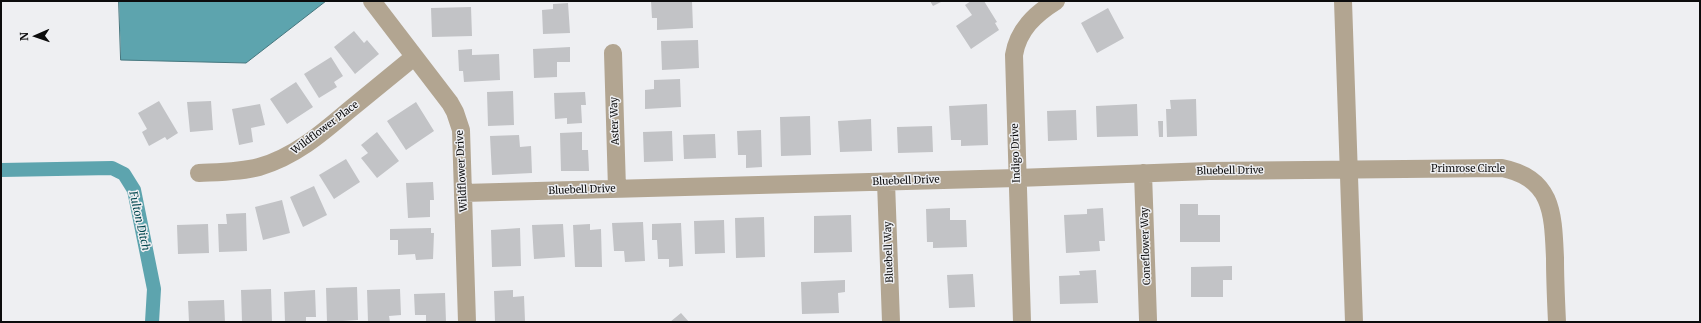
<!DOCTYPE html>
<style>
body{margin:0}
#map{position:relative;width:1701px;height:323px;overflow:hidden;background:#eeeff2;font-family:Merriweather,serif}
canvas{display:block}
.frame{position:absolute;inset:0;border:2px solid #0c0c0d;pointer-events:none}
.north{position:absolute;left:16px;top:16px;width:40px;height:40px;-webkit-text-stroke:3px #eeeff2;paint-order:stroke;rotate:268deg;font-size:11px;font-weight:700;line-height:16px;text-align:center;color:#0c0c0d}
.north::after{content:'';display:block;margin:auto;width:14px;height:18px;background:#0c0c0d;clip-path:polygon(50% 0,100% 100%,50% 72%,0 100%)}
</style>
<div id="map">
<canvas width="1701" height="323"></canvas>
<div class="frame"></div>
<div class="north">N</div>
</div>
<script>
const c = document.querySelector('canvas').getContext('2d');
c.lineJoin = 'round';
function fill(path, color) { c.fillStyle = color; c.fill(path, 'evenodd'); }
function trace(path, color, width, dash) { c.strokeStyle = color; c.lineWidth = width; c.lineCap = dash ? 'butt' : 'round'; c.setLineDash(dash || []); c.stroke(path); }
function label(font, color, halo, rows, align = 'center') {
  c.font = font + ' Merriweather,serif'; c.lineWidth = 3; c.setLineDash([]); c.textBaseline = 'middle'; c.strokeStyle = halo; c.fillStyle = color; for (const [text, x, y, turn = 0] of rows) {
    c.save(); c.translate(x, y); c.rotate((+turn || 0) * Math.PI / 180); c.textAlign = isNaN(turn) ? turn : align; if (halo) c.strokeText(text, 0, 0); c.fillText(text, 0, 0); c.restore();
  }
}
const water = new Path2D(`
 M119,1H326L246,63L121,60Z`);
fill(water, '#5da4ae');
trace(water, '#45767e', 1);
trace(new Path2D(`
 M1,170L112,168L124,174L134,190L154,289L152,322`), '#5da4ae', 14);
fill(new Path2D(`
 M651,1H692L693,28L657,30V18H652Z
 M930,1H943L933,6Z
 M971,1H984L997,22L995,23L999,30L971,49L956,26L972,15L965,5Z
 M568,3L570,33L543,34L542,10L553,9V4Z
 M471,7L472,36L432,37L431,8Z
 M1108,8L1124,38L1097,53L1081,23Z
 M354,31L364,43L367,40L379,54L355,74L334,47Z
 M698,40L699,68L662,70L661,41Z
 M570,47V62H557V77L534,78L533,49Z
 M472,49V55L499,54L500,80L464,82L463,71H459L458,50Z
 M331,57L343,76L334,82L337,87L319,98L304,74Z
 M680,79L681,107L645,109V90L654,89V80Z
 M296,82L313,107L287,124L270,99Z
 M513,91L514,125L488,126L487,92Z
 M585,92L586,105H581L582,123L567,124V118L555,119L554,93Z
 M1196,99L1197,136L1167,137L1166,109H1171L1170,100Z
 M159,101L178,133L167,140L165,137L149,146L142,132L147,129L138,113Z
 M211,101L213,130L190,132L187,102Z
 M416,102L434,131L406,150L387,121Z
 M260,104L265,125L251,128L253,142L239,145L232,109Z
 M987,104L988,145L961,146V140H951L949,106Z
 M1137,104L1138,136L1097,137L1096,106Z
 M1076,110L1077,140L1048,141L1047,111Z
 M810,116L811,155L781,156L780,117Z
 M871,119L872,151L840,152L838,121Z
 M1158,121H1163V137H1159Z
 M932,126L933,152L898,153L897,127Z
 M761,130L762,167L746,168V155H738L737,131Z
 M672,131L673,161L644,162L643,132Z
 M377,132L399,161L377,178L361,158L368,153L361,145Z
 M582,132V150H588L589,171H561L560,133Z
 M715,134L716,158L684,159L683,135Z
 M519,135L520,147L531,146L532,173L492,175L490,136Z
 M346,159L360,182L334,199L319,175Z
 M433,182L434,200H430V217L408,218L406,183Z
 M314,186L327,215L303,227L290,197Z
 M282,200L290,233L263,240L255,207Z
 M1180,204H1198V215H1220V242H1180Z
 M950,208V220H966L967,247L933,248V242H927L926,209Z
 M1103,208L1105,241H1099L1100,251L1066,253L1064,215L1087,214V209Z
 M246,213L247,251L219,252L218,224H227L226,214Z
 M851,215L852,252L814,253V216Z
 M764,217L765,257L736,258L735,218Z
 M724,220L725,253L695,254L694,221Z
 M643,222L645,261L625,262L624,251H614L612,223Z
 M681,223L683,266L669,267V259H658L657,240H652V224Z
 M208,224L209,253L178,254L177,225Z
 M563,224L565,257L534,259L532,225Z
 M590,224V230L601,229L602,267H575L573,225Z
 M431,228V233H434L433,259L416,260L415,254L398,255V240H390V229Z
 M520,228L521,266L492,267L491,230Z
 M1232,266V280H1223V297H1191V267Z
 M1096,270L1098,303L1060,304L1059,276L1080,275L1079,271Z
 M973,274L975,307L949,308L947,275Z
 M845,280V292L838,293L839,313L802,314L801,282Z
 M357,287L358,320L327,322L326,288Z
 M271,289L272,322H242L241,290Z
 M400,289L401,315L389,316L390,322H368L367,290Z
 M315,290L316,317H306V322H285L284,292Z
 M513,290V297L524,296L525,321L495,322L494,291Z
 M445,293L446,322H426V315H415L414,294Z
 M224,300L225,322H189L188,301Z
 M681,313L689,322H670Z`), '#c2c3c6');
trace(new Path2D(`
 M372,1L450,103L455,112L461,130L467,322
 M1343,1L1354,322
 M613,53L617,189
 M199,173C219,172 240,172 259,167C294,157 321,134 348,111C370,93 392,75 414,57
 M1143,173L1148,320
 M886,182L891,322
 M463,193L1017,178L1209,171L1502,168C1553,178 1553,214 1555,258C1555,279 1556,301 1557,322
 M1022,322L1014,55C1018,30 1035,14 1056,1`), '#b2a591', 18);
label('10px', '#0c0c0d', '#eeeff2', [
 ["Aster Way",615,121,-92],
 ["Wildflower Place",325,128,-37],
 ["Indigo Drive",1016,153,-92],
 ["Primrose Circle",1468,169],
 ["Wildflower Drive",462,171,-93],
 ["Bluebell Drive",1230,171,-1],
 ["Bluebell Drive",906,181,-2],
 ["Bluebell Drive",582,190,-2],
 ["Coneflower Way",1146,246,-92],
 ["Bluebell Way",889,252,-92]
]);
label('italic 11px', '#02474f', '#eeeff2', [
 ["Fulton Ditch",139,221,77]
]);
</script>
